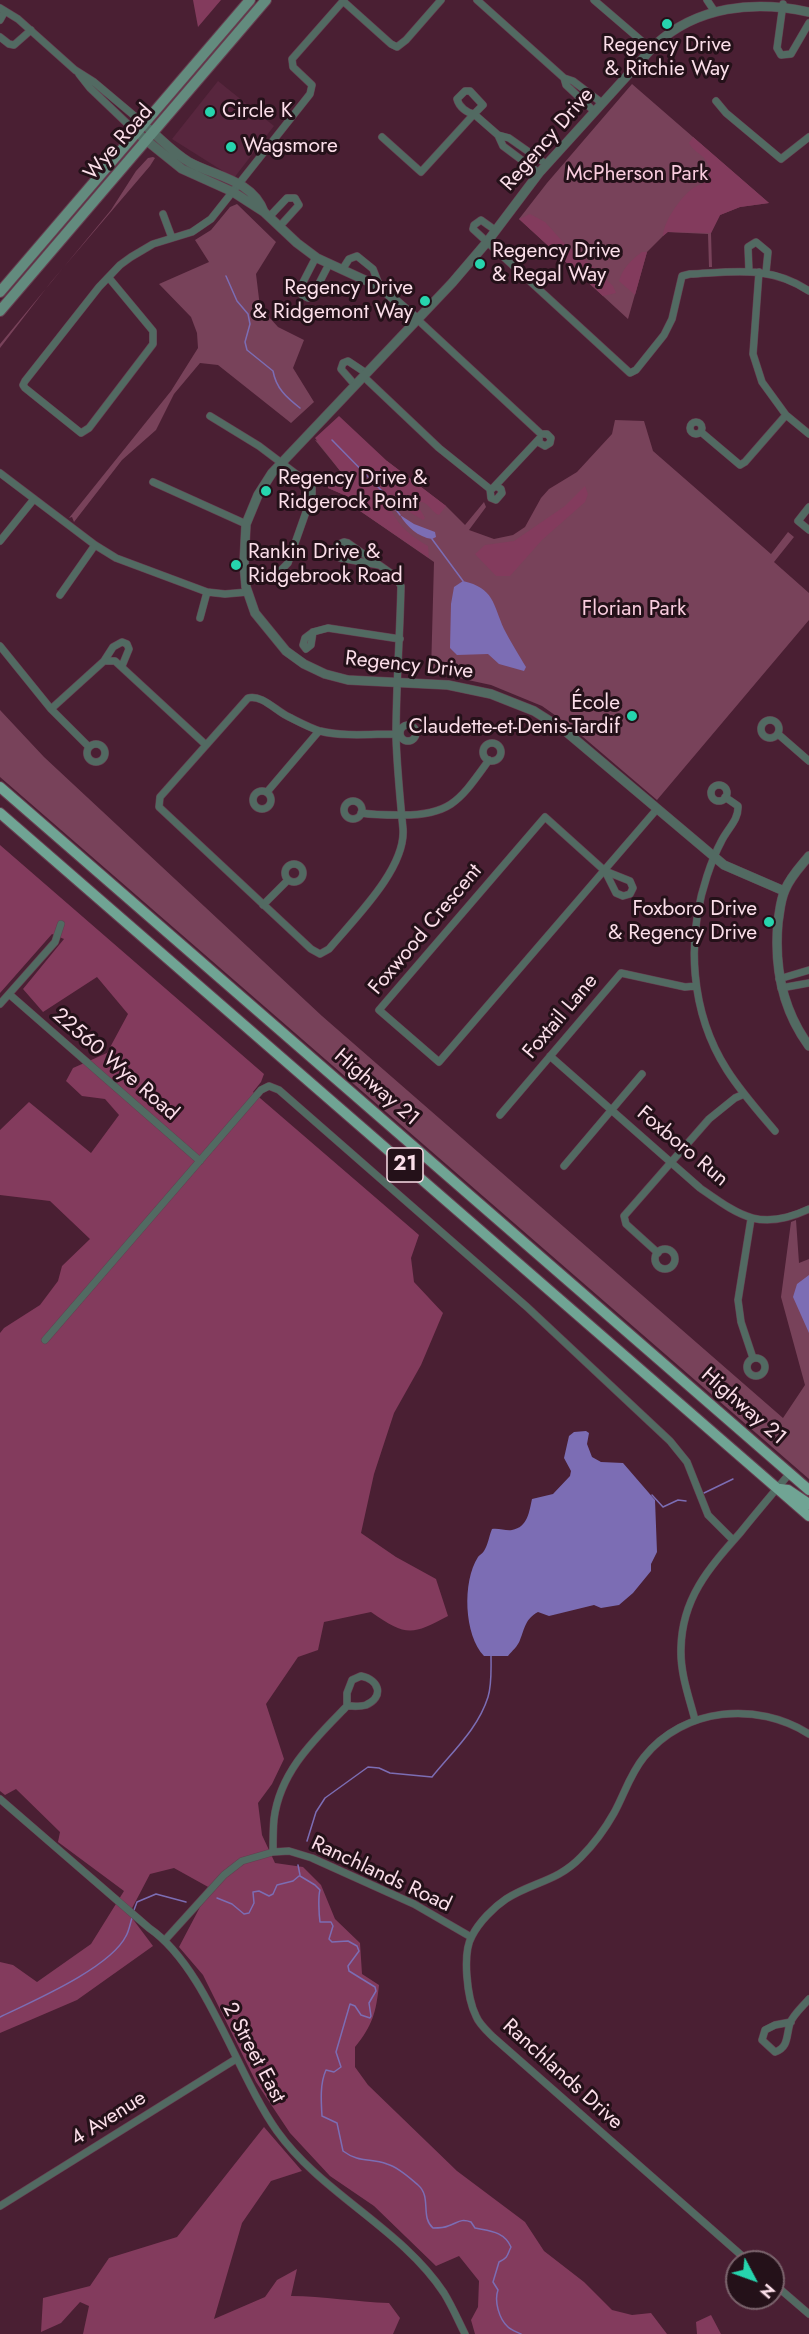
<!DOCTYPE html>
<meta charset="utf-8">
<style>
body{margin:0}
#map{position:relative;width:809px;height:2334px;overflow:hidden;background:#4a1f33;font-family:Jost,sans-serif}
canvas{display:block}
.north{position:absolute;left:725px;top:2250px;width:60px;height:60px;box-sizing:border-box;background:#241119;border:2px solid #7a636c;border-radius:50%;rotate:131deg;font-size:16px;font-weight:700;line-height:24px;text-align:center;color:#fbdee9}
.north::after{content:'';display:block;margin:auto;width:21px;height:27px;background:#26d5ae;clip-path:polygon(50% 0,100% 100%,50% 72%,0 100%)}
</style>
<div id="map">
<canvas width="809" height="2334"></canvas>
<div class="north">N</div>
</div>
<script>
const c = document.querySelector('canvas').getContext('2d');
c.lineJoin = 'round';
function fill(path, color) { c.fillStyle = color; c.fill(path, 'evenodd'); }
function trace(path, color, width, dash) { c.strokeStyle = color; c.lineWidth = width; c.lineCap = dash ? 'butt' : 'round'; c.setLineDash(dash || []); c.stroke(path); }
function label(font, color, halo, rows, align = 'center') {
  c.font = font + ' Jost,sans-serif'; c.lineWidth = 6; c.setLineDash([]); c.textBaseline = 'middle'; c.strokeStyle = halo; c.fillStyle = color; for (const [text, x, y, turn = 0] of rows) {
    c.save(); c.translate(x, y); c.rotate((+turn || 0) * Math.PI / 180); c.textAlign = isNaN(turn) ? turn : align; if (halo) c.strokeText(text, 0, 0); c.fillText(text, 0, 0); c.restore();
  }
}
fill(new Path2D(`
 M218,81L274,126L234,178L172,139Z`), '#58263e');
fill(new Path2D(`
 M632,84L769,203L740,207L720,215L711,233L712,267H709L708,234L667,232L647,252L628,319L519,219L547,183Z
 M153,157L155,158L150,166L51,282L0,348V344L111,210L136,171L148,158Z
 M237,204L276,242L256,274L260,307L278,327L304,340L293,368L314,402L291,423L218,365L200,363L174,394L156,430L122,460L74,522L72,517L69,518L171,391L198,348L197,333L191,317L159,284L209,262L195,240L211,230L230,207Z
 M615,420L644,421L653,451L771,554L788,532L794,537L774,562L809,593V620L657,800L569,725L542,706L491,685L431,672L434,562L347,502L349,497L328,488V484L341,472L315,440L387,461L446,506L465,525L484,502L486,507L469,530L494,539L513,535L525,527L541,498L549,489L577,472L612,434Z
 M0,710L44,757L322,1016L783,1418L805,1385L781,1297L791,1222L796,1220L799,1263L809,1259V1479L0,777Z`), '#78425a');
fill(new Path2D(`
 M193,0H221L198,27Z
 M693,137L769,203L740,207L720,215L711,233L668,232L663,236C664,221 680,198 693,188C699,184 705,185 708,178C710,173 710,168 708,164C705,155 693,152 689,143Z
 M530,214L545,222L563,242L598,271L613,286L616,293L603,296L519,219Z
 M642,252H647L635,295L619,281C623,268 631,260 642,252Z
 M339,416L387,461L446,506L439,515C431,512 428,501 420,502L418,506L425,518L423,520L411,513L392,494L387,502C397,524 407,534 428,546L429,558L347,502L349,497L328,488V484L341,472L315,438Z
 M585,486L588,494L585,502L542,540L510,576H496L475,554L485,545L514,541L565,506Z
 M0,845L264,1074L261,1082L253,1092L419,1235L411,1258L414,1282L443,1313L421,1365L394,1413L374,1474L361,1533L396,1557L436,1579L448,1616C411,1636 406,1636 371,1612L324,1622L318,1650L298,1657L266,1704L284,1759L272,1784L258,1803L262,1835L275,1863L303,1867L321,1885L335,1919L360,1943L362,1974L379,1985C376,2012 373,2025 355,2047V2067L368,2085L457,2171L525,2222L544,2251L584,2282L612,2310L632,2315L651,2313L667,2334H475L471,2320L478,2307L479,2281L459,2256L436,2266L374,2206L330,2176L290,2133L256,2082L203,1975L179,1947L210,1888L174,1868L150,1874L129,1914L153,1946L77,2000L0,2033V1962L13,1965L37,1982L91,1944L124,1891L58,1842L60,1832L16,1789L5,1795L0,1791V1333L4,1328L40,1305L58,1281L62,1266L90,1239L50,1201L0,1195V1130L29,1102L91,1153L119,1115L105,1099L82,1096L66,1081L73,1068L107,1053L128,1014L97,977L43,1012L23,989L64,939L52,934L0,993Z
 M264,2127L302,2171L271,2181L242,2223L214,2319L265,2297L277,2280L297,2269L291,2296C323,2296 356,2302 389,2303L400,2318L393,2334H83L89,2306L80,2302L61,2323L41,2332L43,2298L90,2286L109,2258L177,2237Z
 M711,2315L721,2334H697L696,2322Z`), '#833b5d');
fill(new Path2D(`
 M400,515L414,524L435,532L436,537L432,539C418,537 407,527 400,515Z
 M463,581C494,588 493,604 504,629C509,639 520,657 526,667L524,671L499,664L488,654L457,655L450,648L451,604L454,587Z
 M809,1275V1333L793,1297L797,1284Z
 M586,1431L589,1433L587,1444L592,1457L601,1462L623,1463L655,1500L657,1552L651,1564V1571L633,1593L619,1605L601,1608L594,1605L549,1616L538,1612C525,1619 525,1628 520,1640C518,1646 512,1651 508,1656H484C464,1635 462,1582 478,1557C479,1555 482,1554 484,1551C488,1545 489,1536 492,1529C499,1528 506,1531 512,1530C528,1527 529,1512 532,1499L553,1494L570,1476L571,1471L564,1458L569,1436L574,1432Z`), '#7c6db4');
trace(new Path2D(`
 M226,276L237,301L248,314L250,324L245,342L247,350L273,371C276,388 286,397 300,408
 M332,440L382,491L400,515
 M432,539L463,581
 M770,1436L775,1431
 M704,1493L733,1479
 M652,1495L663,1507L678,1500L686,1501
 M307,1841L316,1812L325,1798L368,1767L379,1768L390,1773L432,1777C452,1752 478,1729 488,1697C492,1684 491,1668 491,1655
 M298,1865L300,1875
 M300,1876L315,1885L320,1890C318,1896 319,1915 320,1922H331L333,1926L329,1939L332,1942L348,1941L357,1946L359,1951L348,1966L349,1971L375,1987L376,1991L369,2003L371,2016L370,2018L361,2015L355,2006L350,2004L336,2052L341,2067L334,2072L326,2070C320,2083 321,2100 322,2116L337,2123L343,2151C359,2163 370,2158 387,2164C398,2167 410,2178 418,2185C432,2197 420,2217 433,2228C438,2228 444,2228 448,2226C458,2223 460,2218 471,2222L475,2228C489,2231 504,2231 511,2247C507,2255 509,2257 499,2262L493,2282L498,2290C494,2301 499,2319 508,2327C511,2330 517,2332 521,2334
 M217,1898L232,1904L244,1914L249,1913L254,1903L253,1892L259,1891L269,1896L273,1894L277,1885L293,1881L299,1876
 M134,1910L137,1902L156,1894L186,1902
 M0,2017C33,2001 110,1968 126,1936C129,1931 130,1924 132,1918`), '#7c6db4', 1.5);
const minor = new Path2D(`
 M477,0L564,78L566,85L594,111
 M594,0L651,49
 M707,0L713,9
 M343,1L391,44L397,47L406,40L441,0
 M783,4L777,48L781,55L791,54L809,23
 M0,8L18,19L75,70L94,82L144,124
 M0,20L5,11
 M0,37L9,44L14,45L31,30
 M79,74L90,88L136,132
 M564,78L573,81L602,103
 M716,101L726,113L781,159L809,137
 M498,135L509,138L546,164
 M382,137L421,172L474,114L483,105L470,91H465L457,99C459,107 467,113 474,114L498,135L503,146L539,173
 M163,214L172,238
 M270,216L287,198H295L299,205L280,226
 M495,230L481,220L474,225L473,229L630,373L636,370L664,335L672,319L682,276L690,274C734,272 770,265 809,291
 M316,257L299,290L302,295L308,298L313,295L329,264
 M342,270L349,259L357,256L373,269L380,287
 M749,271L748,247L756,242L768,252L766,272
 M759,272L753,354L762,382L786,415L809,434
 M109,278L153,331V344L89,428L81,433L25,388L23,385L25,381L99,287L120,265L131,257L153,244L192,232L211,219L310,94L312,85L293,67L292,59L344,0
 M418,320L541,434H547L551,438L550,443L545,446L538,442
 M363,376L439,448L490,489L491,498L496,500L502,493L501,489L496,486
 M355,385L341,369L343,363L348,361L366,373
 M210,416L259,446L312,486V495L288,563L281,570L266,575
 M690 428a6 6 0 1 1 12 0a6 6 0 1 1-12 0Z
 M701,432L740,465L745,462L786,415
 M0,473L95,545L116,558L207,592L225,594L248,592
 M153,482L246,524
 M493,488L539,439
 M809,507L798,521L809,530
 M0,541L34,499
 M379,565L340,558L335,552L337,545L344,542L348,543L395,576L401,586C400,636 396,686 396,737C397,768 400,798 403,829C406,869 353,920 329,949L320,954L311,949L159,807L160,797L248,698C262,694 277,712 289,717C299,722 310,728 320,731C344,737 371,734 396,734H400
 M60,595L95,545
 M200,618L207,592
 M313,632L311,645L306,649L303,645L305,638L313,632L328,628L400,639
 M0,646L51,709L89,747
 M104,661L113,647L122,642L127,644L129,649L122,666
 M51,709L104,661H115L206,745
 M761 729a9 9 0 1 1 18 0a9 9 0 1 1-18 0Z
 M400 733a8 8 0 1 1 16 0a8 8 0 1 1-16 0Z
 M778,734L809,761
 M483 752a9 9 0 1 1 18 0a9 9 0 1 1-18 0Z
 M87 753a9 9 0 1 1 18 0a9 9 0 1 1-18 0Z
 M711 793a8 8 0 1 1 16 0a8 8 0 1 1-16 0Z
 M253 800a9 9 0 1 1 18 0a9 9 0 1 1-18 0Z
 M267,792L319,731
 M725,797L738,806C739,820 727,829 721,842C715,853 711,864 707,876C686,939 690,1012 727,1070C741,1092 758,1111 775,1131
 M344 810a9 9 0 1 1 18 0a9 9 0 1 1-18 0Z
 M361,813C374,815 386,815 399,815C451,816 460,800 489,760
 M285 873a9 9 0 1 1 18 0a9 9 0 1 1-18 0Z
 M605,871L616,893L623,896L630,894L633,888L630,881L605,871L545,817L379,1010L439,1062L657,809
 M263,905L288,880
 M779,979L809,970
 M781,988L809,983
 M9,994L200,1161
 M0,1004L55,942L61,924
 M550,1056L700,1188C740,1216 760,1232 809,1209
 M500,1115L621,973L685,987L696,986
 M564,1166L642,1074
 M751,1219L738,1300L741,1322L753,1358
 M655 1259a10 10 0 1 1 20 0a10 10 0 1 1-20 0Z
 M658,1253L626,1224L624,1216L709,1119L735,1098L744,1094
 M45,1340L261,1090L269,1086L279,1090L527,1307L670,1441L687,1462L708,1515L733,1540
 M747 1367a9 9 0 1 1 18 0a9 9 0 1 1-18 0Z
 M361,1676C380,1680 384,1697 366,1705C360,1707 353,1706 347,1706V1693L352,1680Z
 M695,1720C689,1697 680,1673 681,1648C682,1598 709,1568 740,1533C756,1513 773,1493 790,1473
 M0,1799L149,1928C206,1967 236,2073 277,2131C322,2194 401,2228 444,2293C452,2306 458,2320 465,2334
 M273,1852C273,1841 273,1829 274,1819C280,1771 315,1739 347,1706
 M165,1940L224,1875L242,1861L273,1852L289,1851L312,1858L414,1904L471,1937
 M791,2022L775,2025L765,2030L762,2040L775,2052C789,2047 786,2036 790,2023C793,2015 803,2006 809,1999
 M0,2206L236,2059
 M749,2262L493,2037C487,2031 479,2024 476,2016C467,1998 462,1953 472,1936C479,1922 494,1907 506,1899C532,1882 557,1882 581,1857C594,1844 605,1829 614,1813C624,1795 630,1774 644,1757C684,1707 757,1701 809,1734
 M773,2283L809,2314`);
const tertiary = new Path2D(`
 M149,129C162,140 174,153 189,162C214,176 253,180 264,212
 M136,132L182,169L233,192L264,212L297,243L317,258L380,287L418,320
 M809,856C800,867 790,877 785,890C780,901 780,911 778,922C774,967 782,1009 809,1046
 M784,891L724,865L564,730L534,711L491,694L448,685L348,680L325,674L304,664L286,651L255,613L246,587L244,564L246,524L258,495L272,473L452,283L487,242L539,173L655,45C697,6 754,0 809,12`);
const secondary = new Path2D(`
 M0,292L250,0
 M0,311L266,0`);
const primary = new Path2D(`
 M0,787L809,1490
 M0,813L809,1516
 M780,1489L788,1490L809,1504`);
trace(minor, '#663e50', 8);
trace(tertiary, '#663e50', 10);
trace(secondary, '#663e50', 12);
trace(primary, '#663e50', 12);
trace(minor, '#526a62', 7);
trace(tertiary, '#526a62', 9);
trace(secondary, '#638b7e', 10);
trace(primary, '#70a494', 10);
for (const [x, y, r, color] of [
 [667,24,6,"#26d5ae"],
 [210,112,6,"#26d5ae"],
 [231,147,6,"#26d5ae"],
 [480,264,6,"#26d5ae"],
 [425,301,6,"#26d5ae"],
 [266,491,6,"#26d5ae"],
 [236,565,6,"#26d5ae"],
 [632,716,6,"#26d5ae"],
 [769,922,6,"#26d5ae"]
]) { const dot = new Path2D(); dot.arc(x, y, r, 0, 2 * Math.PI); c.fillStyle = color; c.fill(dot); trace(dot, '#241119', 2); }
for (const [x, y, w] of [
 [405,1165,36]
]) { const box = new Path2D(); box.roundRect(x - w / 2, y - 17, w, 34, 4.5); c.fillStyle = '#241119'; c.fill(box); trace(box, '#fbdee9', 1.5); }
label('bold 20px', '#fbdee9', null, [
 ["21",405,1165]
]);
label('21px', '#fbdee9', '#241119', [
 ["Regency Drive",667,46,"center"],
 ["& Ritchie Way",667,70,"center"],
 ["Circle K",222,112],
 ["Wagsmore",243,147],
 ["Regency Drive",492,252],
 ["& Regal Way",492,276],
 ["Regency Drive",413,289,"right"],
 ["& Ridgemont Way",413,313,"right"],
 ["Regency Drive &",278,479],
 ["Ridgerock Point",278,503],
 ["Rankin Drive &",248,553],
 ["Ridgebrook Road",248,577],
 ["École",620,704,"right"],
 ["Claudette-et-Denis-Tardif",620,728,"right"],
 ["Foxboro Drive",757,910,"right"],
 ["& Regency Drive",757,934,"right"]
], 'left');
label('21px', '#fbdee9', '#241119', [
 ["Regency Drive",548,140,-49],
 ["Wye Road",119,143,-49],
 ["Regency Drive",409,666,6],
 ["Foxwood Crescent",426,930,-50],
 ["Foxtail Lane",561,1017,-50],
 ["22560 Wye Road",115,1065,41],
 ["Highway 21",376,1088,41],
 ["Foxboro Run",682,1147,40],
 ["Highway 21",743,1407,41],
 ["Ranchlands Road",381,1875,25],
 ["2 Street East",253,2053,62],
 ["Ranchlands Drive",562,2075,42],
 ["4 Avenue",109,2119,-32]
]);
label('21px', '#f9ccde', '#241119', [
 ["McPherson Park",637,175],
 ["Florian Park",634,610]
]);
</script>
